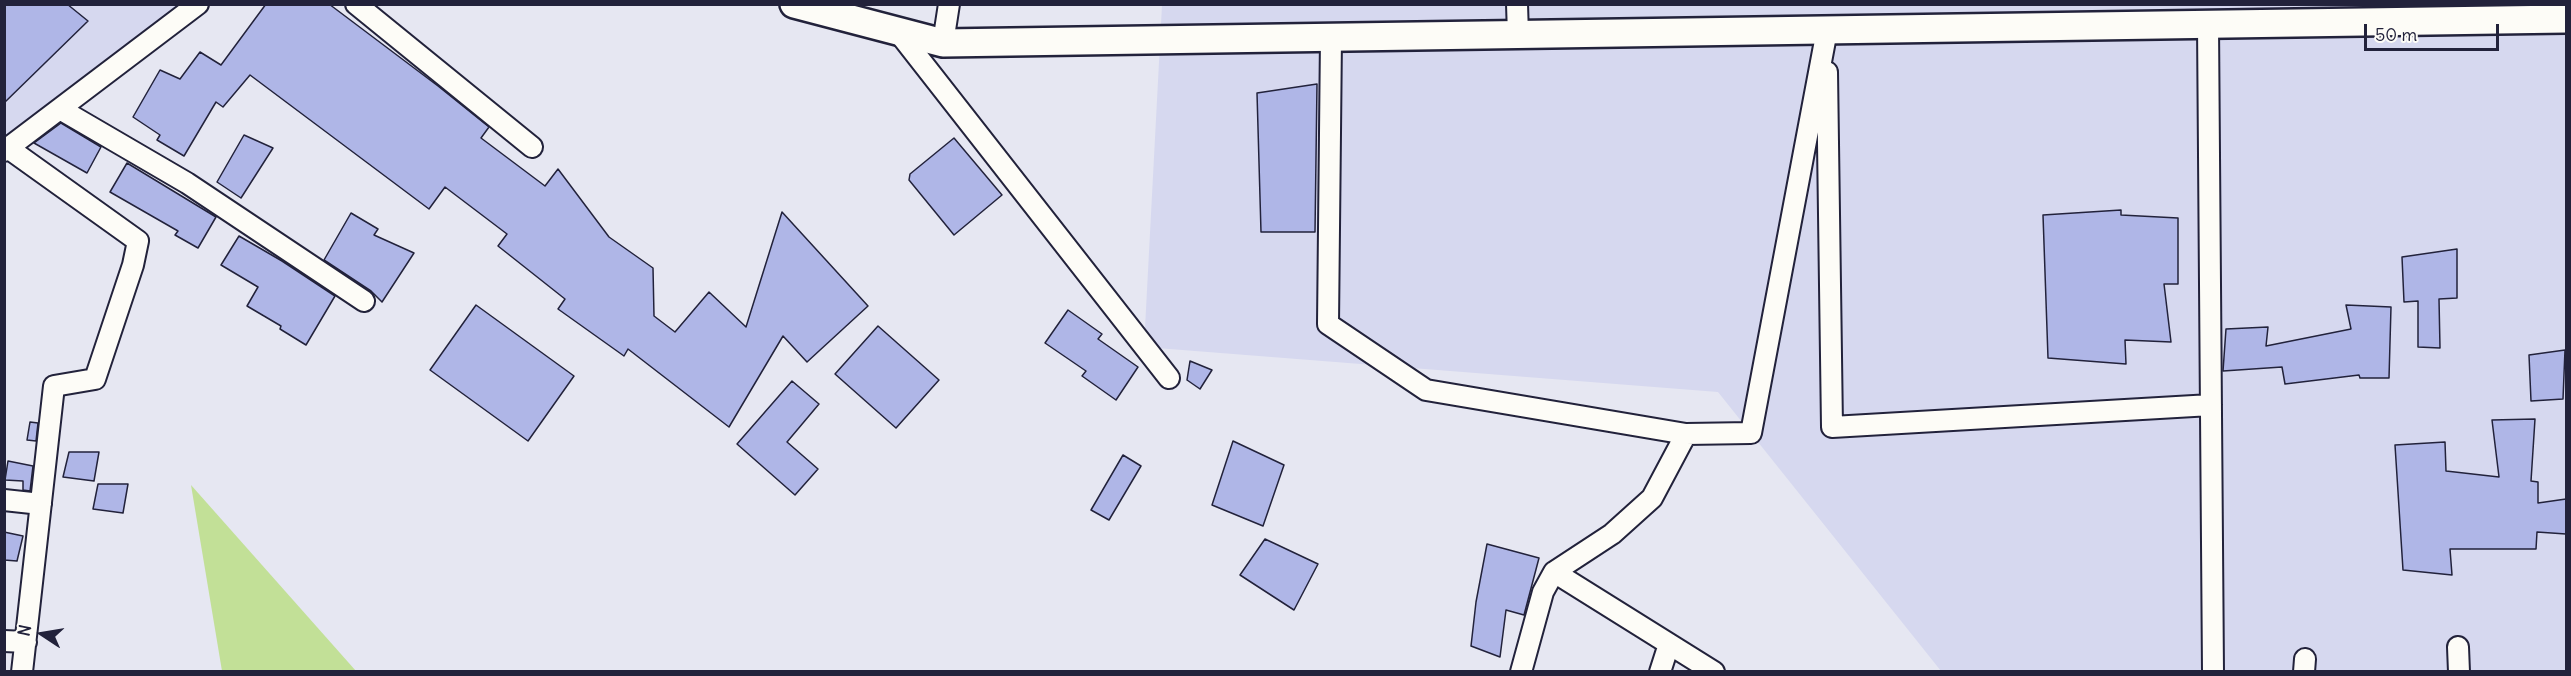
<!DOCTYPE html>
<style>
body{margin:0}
#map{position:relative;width:2571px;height:676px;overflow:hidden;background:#e6e7f2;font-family:Delius,sans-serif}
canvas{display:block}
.frame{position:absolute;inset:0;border:6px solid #22223b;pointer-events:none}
.north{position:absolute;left:12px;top:604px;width:60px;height:60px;-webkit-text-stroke:4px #fdfcf7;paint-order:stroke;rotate:282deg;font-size:16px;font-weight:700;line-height:24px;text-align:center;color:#22223b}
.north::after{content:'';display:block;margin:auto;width:21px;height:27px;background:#22223b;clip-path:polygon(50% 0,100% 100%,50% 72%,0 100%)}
.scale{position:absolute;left:2364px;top:24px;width:135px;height:27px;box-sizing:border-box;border:3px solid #22223b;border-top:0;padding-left:8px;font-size:18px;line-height:21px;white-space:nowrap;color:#22223b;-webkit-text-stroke:4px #fdfcf7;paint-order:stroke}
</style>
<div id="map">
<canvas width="2571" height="676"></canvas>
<div class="frame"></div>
<div class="north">N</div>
<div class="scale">50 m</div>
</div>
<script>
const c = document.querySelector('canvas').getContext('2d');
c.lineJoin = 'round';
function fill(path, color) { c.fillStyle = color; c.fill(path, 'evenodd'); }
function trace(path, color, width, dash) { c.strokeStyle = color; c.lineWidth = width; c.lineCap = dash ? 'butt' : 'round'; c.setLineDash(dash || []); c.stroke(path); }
fill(new Path2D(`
 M5,5H198L5,151Z
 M1162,5H2566V671H1941L1718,392L1144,347Z`), '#d6d8ef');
fill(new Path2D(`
 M191,485L356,671H222Z`), '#c2e097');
const building = new Path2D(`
 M4,4H67L88,21L4,103Z
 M266,4H329L438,86L489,127L481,138L545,186L558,169L609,237L653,268L654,316L675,332L709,292L746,327L782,212L868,306L807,362L783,336L729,427L628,349L624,356L558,309L565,299L498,246L507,234L445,187L429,209L250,75L223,107L216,102L184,156L157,140L160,135L133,117L160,70L180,79L200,52L221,65Z
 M1317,84L1315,232H1261L1257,93Z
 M61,123L101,147L87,173L34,143Z
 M244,135L273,148L241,198L217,182Z
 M954,138L1002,195L954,235L909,180L910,174Z
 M127,163L216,217L198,248L175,235L178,231L110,192Z
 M2121,210V215L2178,218V284H2164L2171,342L2125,340L2126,364L2048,358L2043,215Z
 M351,213L378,229L374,235L414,253L382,302L371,291L324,260Z
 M239,236L282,261L335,296L306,345L280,329L281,326L247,306L258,287L221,265Z
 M2457,249V298L2439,299L2440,348L2418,347V301L2404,302L2402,257Z
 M476,305L574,376L528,441L430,370Z
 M2346,305L2391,307L2389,378H2360L2359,375L2285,384L2282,367L2223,371L2226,329L2268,327L2266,346L2351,329Z
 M1068,310L1102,334L1098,339L1138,367L1116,400L1082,376L1086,371L1045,343Z
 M878,326L939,380L896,428L835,374Z
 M2565,350L2563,399L2531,401L2529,355Z
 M1190,361L1212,370L1200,389L1187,380Z
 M792,381L819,404L787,442L818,469L795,495L737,444Z
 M2535,419L2531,481L2538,482V503L2566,499V534L2537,532L2536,549H2450L2452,575L2403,570L2395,445L2445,442L2446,471L2499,477L2492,420Z
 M30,422L38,423L36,441L27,440Z
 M1233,441L1284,465L1263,526L1212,505Z
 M69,452H99L94,481L63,477Z
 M1123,455L1141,466L1109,520L1091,510Z
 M8,461L33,466L30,491L23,490V481L5,480Z
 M98,484H128L123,513L93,509Z
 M4,532L23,536L17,561L4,560Z
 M1265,539L1318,564L1294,610L1240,575Z
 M1487,544L1539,558L1524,615L1506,610L1500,657L1471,646L1476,602Z`);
fill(building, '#afb6e7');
trace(building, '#22223b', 1.5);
const street = new Path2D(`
 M356,4L532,147
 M1517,4L1518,35
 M2208,25L2213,672
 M899,33L1169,378
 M1331,37L1328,324L1426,390L1686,434L1751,433L1827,30
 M943,43L949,4
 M1827,72L1832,427L2211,405
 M60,109L187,183L364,301
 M8,148L138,241L133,265L95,379L54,386L22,672
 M4,151L198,4
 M4,500L41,504
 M1554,572L1714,672
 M4,641L26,642
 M2458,647L2459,672
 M1521,672L1543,592L1554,572L1612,534L1652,498L1686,434
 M1660,672L1669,644
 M2304,672L2305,659`);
const secondary = new Path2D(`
 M794,4L943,43L2566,19`);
trace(street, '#22223b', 24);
trace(secondary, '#22223b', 32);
trace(street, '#fdfcf7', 20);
trace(secondary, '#fdfcf7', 27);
</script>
